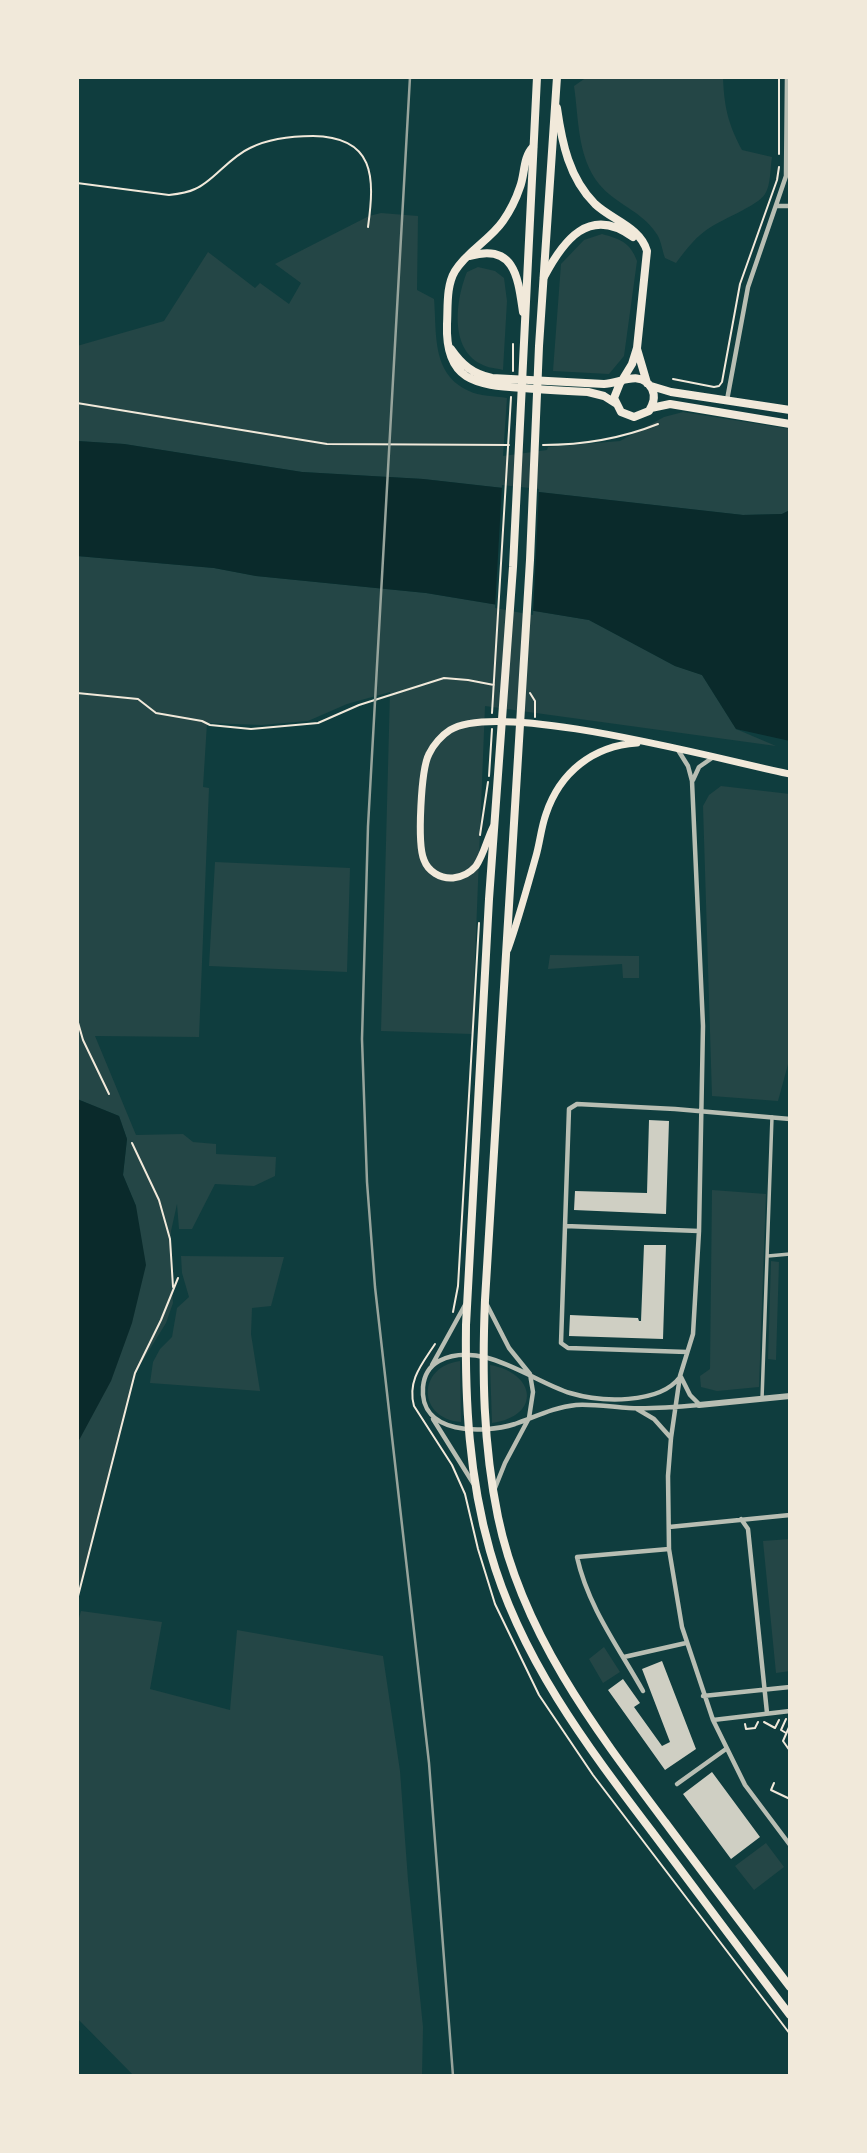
<!DOCTYPE html>
<style>
body{margin:0}
#map{position:relative;width:867px;height:2153px;overflow:hidden;background:#0f3d3e;font-family:"Noto Sans",sans-serif}
canvas{display:block}
.frame{position:absolute;inset:0;border:79px solid #f1e9da;pointer-events:none}
</style>
<div id="map">
<canvas width="867" height="2153"></canvas>
<div class="frame"></div>
</div>
<script>
const c = document.querySelector('canvas').getContext('2d');
c.lineJoin = 'round';
function fill(path, color) { c.fillStyle = color; c.fill(path, 'evenodd'); }
function trace(path, color, width, dash) { c.strokeStyle = color; c.lineWidth = width; c.lineCap = dash ? 'butt' : 'round'; c.setLineDash(dash || []); c.stroke(path); }
fill(new Path2D(`
 M587,77H723C724,106 728,124 742,150L772,157C770,168 771,185 765,194C758,206 719,220 705,231C693,240 685,251 676,263L665,258C662,250 661,239 656,233C642,211 615,204 599,184C577,156 579,120 574,86Z
 M381,213L418,216L417,290L434,299C437,333 431,374 469,391C479,396 495,396 507,398L503,456L547,450L548,447L620,441L664,417L683,412L790,429V510L782,514L743,515L423,479L302,472L124,444L77,441V346L164,321L208,252L255,288L260,283L289,304L301,283L275,264L369,216Z
 M602,234C620,239 630,242 637,261L624,356L609,374L553,371L561,264L584,240Z
 M478,267L495,271L504,278L507,301L503,370C496,368 487,368 481,364C449,348 456,299 467,272Z
 M77,556L214,568L256,576L426,593L589,620L675,666L702,675L736,729L776,746L485,706L472,1034L381,1031L390,692L347,704L308,721L262,725L207,723L203,787L209,788L199,1037L95,1036L136,1135L183,1134L193,1142L216,1144V1154L276,1157L275,1176L254,1186L215,1184L192,1229H179L177,1204L171,1231L170,1259L173,1303L166,1323L135,1373L77,1600V1444L136,1206L123,1175L127,1139L119,1116L77,1099Z
 M721,786L790,794V1057L778,1101L712,1096L703,806L709,795Z
 M215,862L350,868L347,972L209,966Z
 M550,955L639,956V978H623L622,964L548,969Z
 M712,1190L766,1194L759,1387L717,1391L701,1387L700,1376L710,1369Z
 M181,1256L284,1257L271,1306L252,1308L251,1334L260,1391L150,1383L153,1362L160,1349L172,1337L177,1308L189,1297L182,1273Z
 M771,1261L779,1262L776,1360L768,1359Z
 M460,1361L461,1422C418,1419 416,1367 460,1361Z
 M490,1365C536,1373 542,1416 492,1423Z
 M790,1539V1671L776,1673L763,1541Z
 M81,1611L162,1622L150,1689L230,1710L237,1630L383,1656L400,1771L408,1880L423,2027L422,2076H134L77,2018V1625Z
 M604,1647L620,1672L603,1683L589,1659Z
 M766,1843L784,1867L754,1890L735,1866Z`), '#244646');
fill(new Path2D(`
 M77,441L124,444L302,472L423,479L743,515L782,514L790,510V741L736,729L702,675L675,666L589,620L426,593L256,576L214,568L77,556Z
 M77,1099L119,1116L127,1139L123,1175L136,1206L146,1265L132,1323L111,1381L77,1444Z`), '#0a2a2b');
fill(new Path2D(`
 M502,485L539,489L533,615L495,608Z`), '#0f3d3e');
fill(new Path2D(`
 M649,1120L669,1121L666,1214L574,1210L575,1191L647,1193Z
 M644,1245H666L663,1339L569,1336L570,1315L638,1318L639,1321H641Z
 M662,1661L696,1749L665,1770L608,1690L623,1679L640,1703L634,1707L662,1746L670,1742L642,1669Z
 M712,1772L760,1837L731,1859L683,1794Z`), '#cfcfc3');
trace(new Path2D(`
 M779,77V154
 M77,183L169,195C178,194 187,193 195,189C213,182 228,158 250,148C270,138 292,136 313,136C375,137 375,177 368,227
 M513,371V344
 M673,379L714,387L719,386L722,382L740,284L777,180L779,167
 M77,403L327,444L509,445
 M543,445C583,445 620,439 658,424
 M77,693L138,699L156,713L202,721L210,725L251,729L318,723L359,705L444,678L468,680L494,685
 M530,693L535,701V717
 M492,713L511,397
 M489,776L492,729
 M480,835L488,782
 M77,1019L83,1040L109,1094
 M132,1143L159,1200L170,1239L173,1287
 M453,1312L458,1286L479,923
 M435,1344C422,1364 407,1381 414,1406L452,1465L465,1494L478,1549L495,1604L539,1695L593,1775L790,2034
 M77,1600L135,1373L161,1320L178,1278
 M764,1722L775,1728L779,1720
 M745,1724L746,1729L755,1728L758,1722
 M790,1725L783,1741L790,1751
 M786,1733L781,1730L786,1719
 M774,1783L771,1790L790,1799`), '#f1e9da', 2);
trace(new Path2D(`
 M768,1256L790,1254
 M762,1399L772,1117`), '#b8beb3', 3.5);
trace(new Path2D(`
 M777,206H790
 M727,400L748,287L786,176L787,77
 M678,750L688,766L692,781L703,1026L699,1231L693,1334L680,1376L671,1438L668,1476L669,1549L682,1627L713,1720L745,1785L790,1845
 M693,780L699,767L712,758
 M565,1226L699,1231
 M487,1305L509,1348L530,1374L533,1392L529,1418L505,1463L495,1488
 M687,1352L568,1348L561,1343L569,1109L577,1104L675,1109L790,1119
 M432,1365L465,1305
 M680,1377C659,1405 600,1402 570,1393C531,1381 482,1339 439,1361C428,1367 424,1376 423,1387C419,1435 483,1434 515,1424C535,1417 554,1407 576,1405C594,1404 612,1407 629,1408C652,1409 676,1407 699,1405
 M681,1377L690,1395L699,1404
 M637,1409L654,1419L671,1438
 M433,1419L473,1483
 M741,1519L748,1529L767,1713
 M669,1527L790,1515
 M624,1657L686,1643
 M643,1691C619,1648 588,1607 577,1557L669,1549
 M703,1696L790,1687
 M713,1720L790,1711
 M677,1784L726,1749`), '#b8beb3', 4.5);
trace(new Path2D(`
 M699,1405L790,1396`), '#b8beb3', 6);
trace(new Path2D(`
 M493,827C487,839 484,854 476,866C470,873 462,877 453,878C440,879 428,871 424,860C417,844 421,769 429,754C433,745 442,735 450,730C500,699 725,761 790,774
 M508,949C519,918 527,888 536,856C540,842 541,828 546,814C560,772 593,746 637,743`), '#f1e9da', 7);
trace(new Path2D(`
 M557,108C562,143 569,178 595,204C612,220 640,227 647,251L637,348L632,364L621,382
 M533,147C523,157 525,174 520,187C516,199 510,211 503,221C490,240 467,251 455,271C446,286 448,307 447,324C445,381 475,385 523,388C545,390 566,391 588,392L604,396L615,403
 M470,256C515,243 518,278 523,312
 M544,277C563,241 589,205 633,237
 M451,349C462,365 473,374 492,378L604,384C620,383 642,369 652,389C656,397 653,404 649,411L634,417L621,412L614,398L620,383
 M637,349L647,383
 M651,386L671,392L790,410
 M651,408L670,404L790,424`), '#f1e9da', 8);
trace(new Path2D(`
 M537,77L513,567L489,899L466,1325C465,1402 469,1477 490,1551C520,1658 587,1746 653,1833C699,1894 744,1955 790,2015
 M557,77L539,346L530,560L485,1300C482,1373 483,1444 498,1517C522,1633 595,1729 665,1822C706,1877 748,1932 790,1987`), '#f1e9da', 8);
trace(new Path2D(`
 M410,77L368,826L362,1039L367,1182L375,1287L429,1763L453,2076`), '#97a49c', 2.5);
</script>
